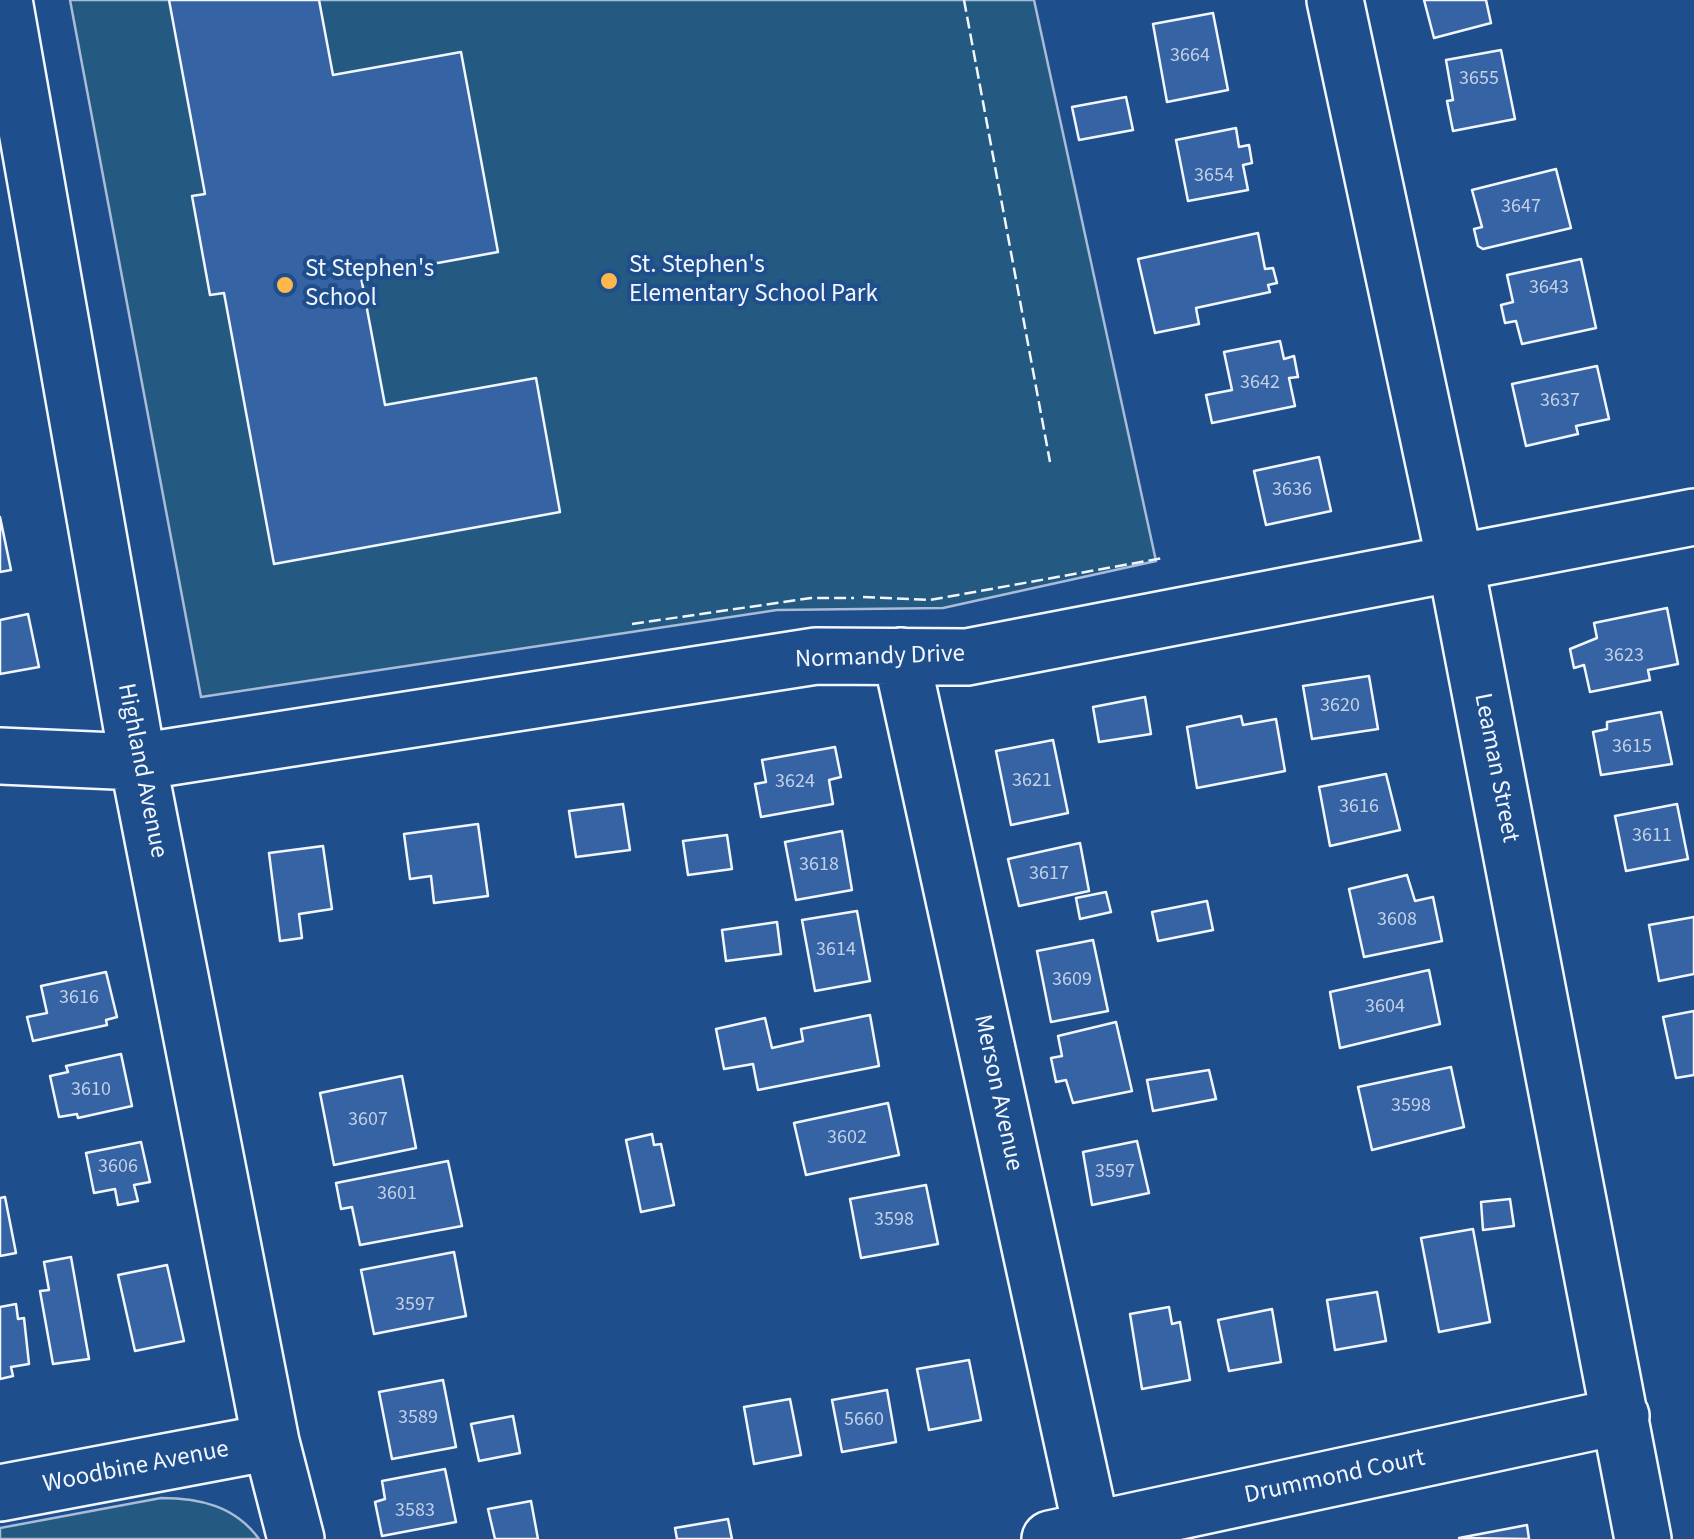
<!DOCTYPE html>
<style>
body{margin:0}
canvas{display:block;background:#1f4e8c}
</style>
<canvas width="1694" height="1539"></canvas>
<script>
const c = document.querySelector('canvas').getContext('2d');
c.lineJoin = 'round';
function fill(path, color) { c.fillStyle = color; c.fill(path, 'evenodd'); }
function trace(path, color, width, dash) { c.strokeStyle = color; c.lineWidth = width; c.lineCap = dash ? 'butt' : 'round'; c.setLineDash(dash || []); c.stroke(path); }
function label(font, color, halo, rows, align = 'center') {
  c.font = font + ' "Source Sans 3",sans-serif'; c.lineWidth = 8; c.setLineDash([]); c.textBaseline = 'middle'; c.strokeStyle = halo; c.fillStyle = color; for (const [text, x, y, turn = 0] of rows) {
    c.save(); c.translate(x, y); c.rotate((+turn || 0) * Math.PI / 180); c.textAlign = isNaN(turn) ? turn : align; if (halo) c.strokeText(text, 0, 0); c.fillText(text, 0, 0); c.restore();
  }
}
const green = new Path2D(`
 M70,0H1034L1156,561L943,608L777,610L201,697Z
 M161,1498C200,1498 235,1506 259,1539H0V1528Z`);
fill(green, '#245a82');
trace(green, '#a8bbd7', 2.5);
const building = new Path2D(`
 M169,0H319L333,75L461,52L498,252L361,277L385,405L536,378L560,512L274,564L224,293L210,295L192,196L205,194Z
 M1424,0H1486L1491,23L1434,38Z
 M1213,13L1228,90L1167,102L1153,24Z
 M1501,50L1515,119L1453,131L1447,101L1453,100L1446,60Z
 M1126,97L1133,130L1079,140L1072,107Z
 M1236,128L1239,147L1249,145L1252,163L1243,165L1248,190L1188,201L1176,140Z
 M1556,169L1571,228L1483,249L1478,246L1474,229L1482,227L1472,190Z
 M1258,233L1265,269L1273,268L1277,283L1268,285L1270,292L1196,308L1199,324L1155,333L1138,259Z
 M1581,259L1596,328L1522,344L1516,321L1505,323L1501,305L1513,302L1507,275Z
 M1280,341L1284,359L1294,356L1298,377L1289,378L1295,406L1212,423L1206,395L1232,390L1224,352Z
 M1597,366L1609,419L1576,426L1578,434L1526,446L1512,384Z
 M1319,457L1331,511L1266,525L1254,471Z
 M0,517L11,570L0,572Z
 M1667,608L1678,664L1648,670L1650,680L1590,692L1584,665L1574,668L1570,649L1597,638L1594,623Z
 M28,614L39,667L0,674V620Z
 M1369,676L1378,729L1312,739L1303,686Z
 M1145,697L1151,734L1099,742L1093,707Z
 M1661,712L1672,764L1601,775L1593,732L1607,729V722Z
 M1241,716L1243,725L1276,719L1285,771L1197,788L1187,727Z
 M1053,740L1068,813L1011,825L996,751Z
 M835,747L841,777L829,780L833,804L761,817L755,784L766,782L762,760Z
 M1386,774L1400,830L1330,846L1319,787Z
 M623,804L630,850L576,857L569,811Z
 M1677,804L1688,859L1626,871L1615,816Z
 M478,824L488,896L434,903L431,876L410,879L404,834Z
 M842,831L852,890L796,900L785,842Z
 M727,835L732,869L688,875L683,841Z
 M1080,843L1089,891L1019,906L1008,859Z
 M323,846L332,909L299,914L302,938L280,941L269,853Z
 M1407,875L1415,901L1433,897L1442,941L1364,957L1349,889Z
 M1106,892L1111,912L1080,919L1076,898Z
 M1207,901L1213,930L1158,941L1152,912Z
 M857,911L870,981L815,991L802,920Z
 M1694,917V974L1659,981L1649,925Z
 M777,922L781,954L726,961L722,930Z
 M1093,940L1108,1011L1051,1022L1037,951Z
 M1429,970L1440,1024L1340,1048L1330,992Z
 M106,972L117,1017L106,1020L107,1025L33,1041L27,1017L47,1013L41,986Z
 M1694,1011V1075L1676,1078L1663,1017Z
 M870,1015L879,1066L758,1090L753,1064L724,1069L716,1029L765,1018L772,1048L803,1041L801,1029Z
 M1116,1022L1132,1091L1073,1103L1066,1080L1056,1082L1051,1058L1062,1056L1058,1036Z
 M121,1054L132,1106L78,1118L77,1114L59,1117L50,1076L68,1072L66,1066Z
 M1451,1067L1464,1127L1372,1150L1358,1087Z
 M1209,1070L1216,1099L1153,1111L1147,1080Z
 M402,1076L416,1148L334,1165L320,1093Z
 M888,1103L899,1155L806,1175L794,1123Z
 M652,1134L654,1145L661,1144L674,1205L641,1212L626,1140Z
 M1137,1141L1149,1193L1092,1205L1083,1152Z
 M141,1142L150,1182L134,1185L138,1201L118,1205L115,1189L94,1193L86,1153Z
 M448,1161L462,1226L360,1245L352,1207L341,1209L336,1183Z
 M926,1185L938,1244L861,1258L850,1199Z
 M5,1197L16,1253L0,1256V1198Z
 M1510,1199L1514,1226L1483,1230L1481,1202Z
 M1473,1229L1490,1322L1439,1332L1421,1238Z
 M454,1252L466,1316L374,1334L361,1270Z
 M71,1257L89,1359L53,1364L40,1291L49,1290L44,1262Z
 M167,1265L184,1341L135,1351L118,1275Z
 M1377,1292L1386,1341L1335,1350L1327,1300Z
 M16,1304L18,1319L24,1318L29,1364L11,1367L13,1376L0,1379V1307Z
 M1169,1307L1172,1324L1180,1322L1190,1380L1142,1389L1130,1314Z
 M1272,1309L1281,1362L1229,1371L1218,1320Z
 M969,1360L981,1420L929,1430L917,1369Z
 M443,1380L456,1447L392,1459L379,1392Z
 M887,1390L896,1442L842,1452L832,1400Z
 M790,1399L801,1455L754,1464L744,1407Z
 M513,1416L520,1453L479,1461L471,1424Z
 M445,1469L456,1522L382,1536L375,1502L385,1499L382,1481Z
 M531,1501L538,1539H495L488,1509Z
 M728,1519L732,1539H677L675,1528Z
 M1527,1525L1529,1539L1459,1538Z`);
fill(building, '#3563a3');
trace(building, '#f2f6ff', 2.5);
const minor = new Path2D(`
 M4,0L138,762L271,1442L296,1539
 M1335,0L1456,566L1643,1539
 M901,656L1092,1531
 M0,756L138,762L816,656L967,657L1694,517
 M0,1493L271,1442
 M1050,1539L1621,1416`);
trace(minor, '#f2f6ff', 60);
trace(minor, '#1f4e8c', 55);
trace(new Path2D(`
 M964,0L1050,462
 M863,597L930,600L1163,558
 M632,624L811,598H854`), '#f2f6ff', 2.5, [12, 5]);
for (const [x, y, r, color] of [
 [609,281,10,"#ffb74d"],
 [285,285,10,"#ffb74d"]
]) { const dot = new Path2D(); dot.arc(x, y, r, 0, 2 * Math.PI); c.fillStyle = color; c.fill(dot); trace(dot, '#1f4e8c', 4); }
label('20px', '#c3d1e8', null, [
 ["3664",1190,57],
 ["3655",1479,80],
 ["3654",1214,177],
 ["3647",1521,208],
 ["3643",1549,289],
 ["3642",1260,384],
 ["3637",1560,402],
 ["3636",1292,491],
 ["3623",1624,657],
 ["3620",1340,707],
 ["3615",1632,748],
 ["3621",1032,782],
 ["3624",795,783],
 ["3616",1359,808],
 ["3611",1652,837],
 ["3618",819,866],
 ["3617",1049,875],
 ["3608",1397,921],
 ["3614",836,951],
 ["3609",1072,981],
 ["3616",79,999],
 ["3604",1385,1008],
 ["3610",91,1091],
 ["3598",1411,1107],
 ["3607",368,1121],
 ["3602",847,1139],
 ["3606",118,1168],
 ["3597",1115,1173],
 ["3601",397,1195],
 ["3598",894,1221],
 ["3597",415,1306],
 ["3589",418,1419],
 ["5660",864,1421],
 ["3583",415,1512]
]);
label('25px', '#f2f6ff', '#1f4e8c', [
 ["St. Stephen's",629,267],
 ["Elementary School Park",629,296],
 ["St Stephen's",305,271],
 ["School",305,300]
], 'left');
label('25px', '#f2f6ff', '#1f4e8c', [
 ["Normandy Drive",880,658,-2],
 ["Leaman Street",1495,768,79],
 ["Highland Avenue",141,771,79],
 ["Merson Avenue",997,1093,78],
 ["Woodbine Avenue",136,1468,-11],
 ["Drummond Court",1335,1478,-12]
]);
</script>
